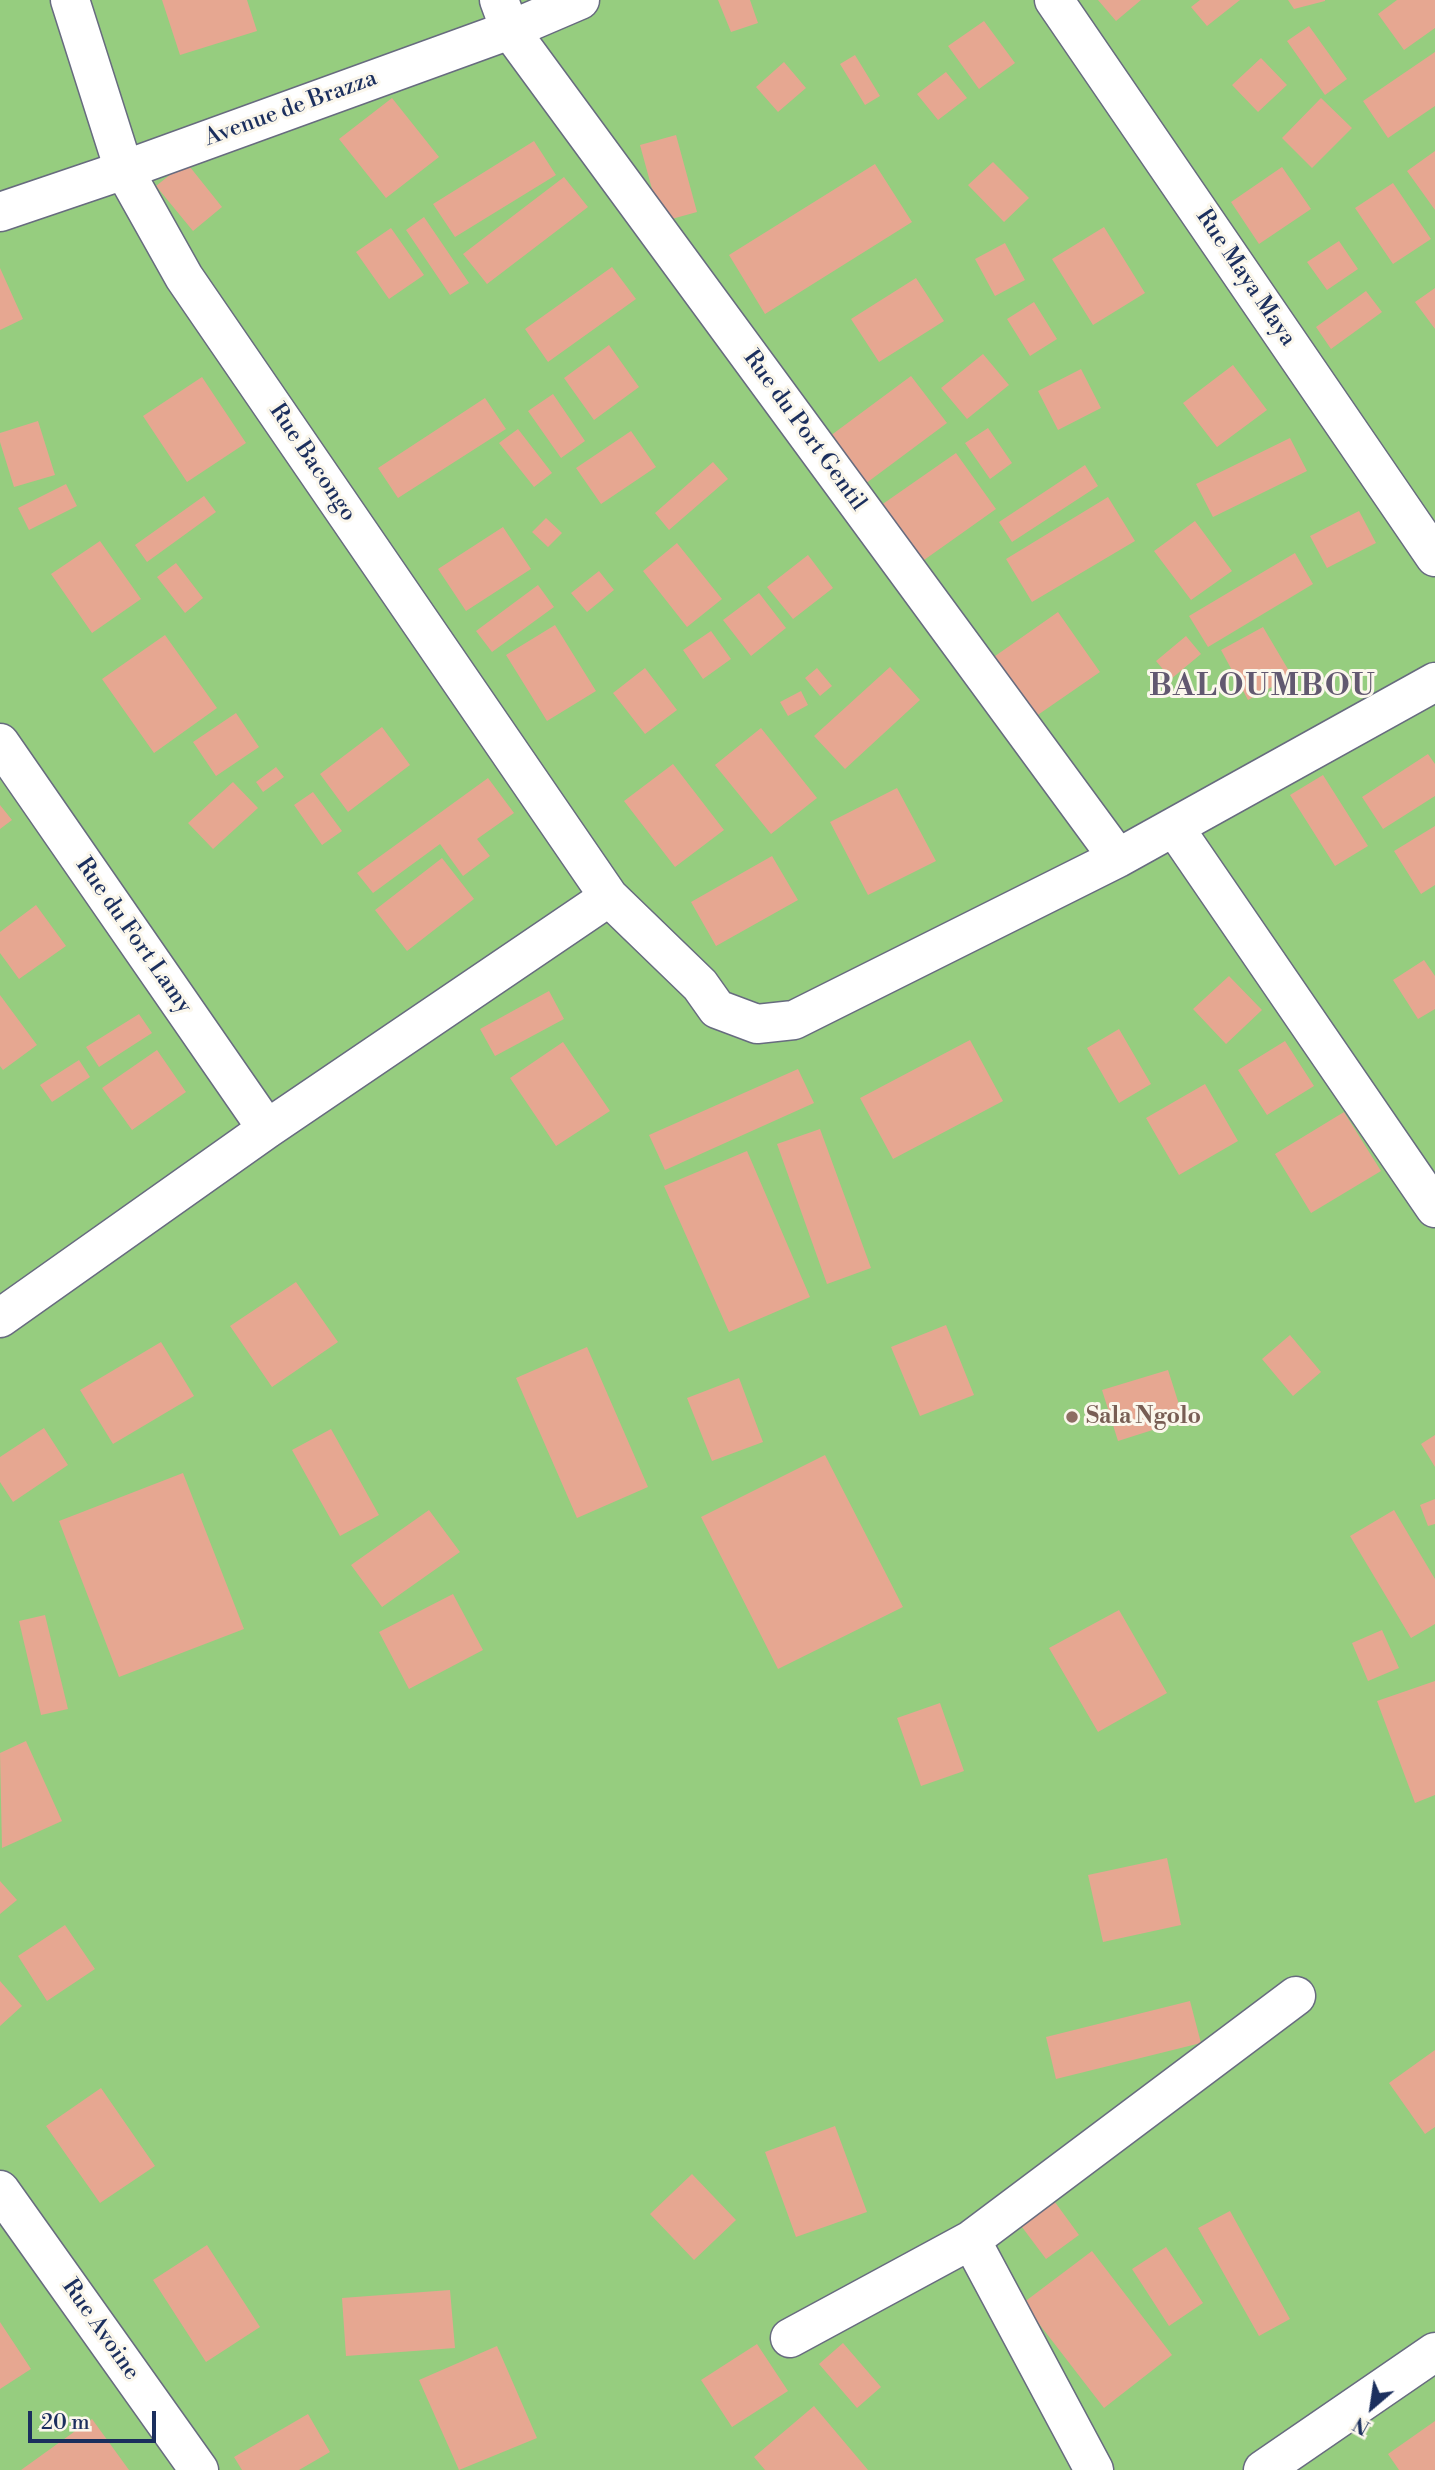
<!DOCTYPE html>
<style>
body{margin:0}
#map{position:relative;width:1435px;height:2470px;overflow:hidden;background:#f3dbbc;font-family:"Libre Bodoni",serif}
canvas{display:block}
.north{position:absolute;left:1337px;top:2372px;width:70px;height:70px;-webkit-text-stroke:5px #fbf7ec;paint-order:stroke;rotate:209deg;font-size:19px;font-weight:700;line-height:28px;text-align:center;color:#1b2f5e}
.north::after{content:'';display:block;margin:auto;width:24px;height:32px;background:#1b2f5e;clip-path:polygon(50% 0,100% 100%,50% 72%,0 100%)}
.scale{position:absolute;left:28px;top:2411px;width:128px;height:32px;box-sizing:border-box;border:4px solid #1b2f5e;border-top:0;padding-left:9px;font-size:21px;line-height:24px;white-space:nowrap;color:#1b2f5e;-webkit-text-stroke:5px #fbf7ec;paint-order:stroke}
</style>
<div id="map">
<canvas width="1435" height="2470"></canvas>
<div class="north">N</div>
<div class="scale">20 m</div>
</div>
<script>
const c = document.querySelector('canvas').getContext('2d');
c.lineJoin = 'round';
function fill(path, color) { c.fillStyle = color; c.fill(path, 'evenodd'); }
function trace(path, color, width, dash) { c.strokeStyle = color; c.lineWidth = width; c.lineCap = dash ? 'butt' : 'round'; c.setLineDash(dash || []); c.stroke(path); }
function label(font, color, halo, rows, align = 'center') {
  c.font = font + ' "Libre Bodoni",serif'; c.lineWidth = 6; c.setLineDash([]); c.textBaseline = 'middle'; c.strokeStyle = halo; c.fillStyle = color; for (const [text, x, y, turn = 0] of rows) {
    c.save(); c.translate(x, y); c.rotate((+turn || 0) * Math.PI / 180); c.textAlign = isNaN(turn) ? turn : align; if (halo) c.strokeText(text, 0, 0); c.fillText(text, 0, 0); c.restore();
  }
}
fill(new Path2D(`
 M0,0H1435V2470H0Z`), '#96cd7f');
fill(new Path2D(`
 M162,0H247L257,31L180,55Z
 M718,0H750L758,23L731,32Z
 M1098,0H1141L1116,21Z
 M1200,0H1240L1207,26L1191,7Z
 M1288,0H1325V1L1294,9Z
 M1397,0H1435V28L1404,50L1378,14Z
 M984,21L1015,63L979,89L948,46Z
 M1309,26L1347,79L1325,95L1287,41Z
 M1435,52V106L1388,138L1363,101Z
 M855,55L880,96L865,105L840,64Z
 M1261,58L1287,85L1258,112L1232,85Z
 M784,62L806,88L778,112L756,87Z
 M946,72L967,98L938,120L917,94Z
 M392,98L439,157L386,198L339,139Z
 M1321,98L1352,128L1312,168L1282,138Z
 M676,135L697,212L661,222L640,145Z
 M534,141L556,175L455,237L433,204Z
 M1435,151V210L1407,171Z
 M186,162L222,207L193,231L156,186Z
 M993,162L1029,198L1004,222L968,185Z
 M875,164L912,222L765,314L729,255Z
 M1282,167L1311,209L1259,244L1231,202Z
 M564,177L588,207L487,284L463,254Z
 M1393,183L1431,239L1393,264L1355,208Z
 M424,217L469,283L450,295L406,230Z
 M1104,227L1145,293L1093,325L1052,259Z
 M391,228L424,275L389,299L356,252Z
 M1339,241L1358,269L1327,290L1307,262Z
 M1005,243L1025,280L995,296L975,259Z
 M612,267L636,299L548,362L525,329Z
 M0,268L23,319L0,330Z
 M916,278L944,321L879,362L851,319Z
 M1435,288V329L1415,302Z
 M1366,291L1382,312L1331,349L1316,327Z
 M1034,302L1057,339L1030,356L1007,319Z
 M609,345L639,387L594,420L564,378Z
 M983,354L1009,385L967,419L941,388Z
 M1233,365L1267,410L1217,447L1183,403Z
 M1081,369L1101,408L1058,430L1038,391Z
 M911,376L947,423L861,487L826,439Z
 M202,377L246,443L187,482L143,416Z
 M553,394L585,441L561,458L528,411Z
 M485,398L506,429L398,498L378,468Z
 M38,421L55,475L14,487L0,442V433Z
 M988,428L1012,463L990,479L965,443Z
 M518,429L552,473L534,487L499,443Z
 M631,431L656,467L601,504L576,468Z
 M1290,438L1307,471L1213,517L1196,484Z
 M956,453L996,509L917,565L877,508Z
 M713,462L728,479L669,530L655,513Z
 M1085,465L1098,486L1012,542L999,522Z
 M66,484L77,506L29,530L18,508Z
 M204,496L216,512L147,562L135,545Z
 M1108,497L1135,541L1032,602L1006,559Z
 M1359,511L1376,543L1327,568L1310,536Z
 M546,518L562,533L548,547L532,532Z
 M1195,521L1232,571L1191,600L1154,551Z
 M503,527L531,569L466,611L438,569Z
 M100,541L141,599L92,633L51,574Z
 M677,543L722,599L687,627L643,571Z
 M1295,553L1313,584L1208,647L1189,616Z
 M808,555L833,588L793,619L767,587Z
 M176,563L203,598L185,613L157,577Z
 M599,571L614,590L587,612L571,593Z
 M538,585L554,607L492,652L476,631Z
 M759,593L786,628L751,656L723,620Z
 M1058,612L1100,672L1029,721L988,661Z
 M555,625L596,691L547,721L506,655Z
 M1263,627L1292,676L1248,700L1221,650Z
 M711,631L731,659L703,679L683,650Z
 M165,635L217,708L154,753L102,679Z
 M1186,636L1201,654L1171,679L1156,661Z
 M890,667L920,700L845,769L814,736Z
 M645,668L677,710L645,734L613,693Z
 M817,668L832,686L820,696L805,678Z
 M801,691L808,705L788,716L780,702Z
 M236,713L259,747L216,776L193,742Z
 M382,727L410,765L348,812L320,774Z
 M761,728L817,798L771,834L715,765Z
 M1428,754L1435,764V796L1383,829L1362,797Z
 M673,764L724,830L675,867L624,801Z
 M276,767L284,777L263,792L256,782Z
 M1323,775L1368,846L1335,866L1290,795Z
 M488,778L514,813L477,839L490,856L463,876L440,844L373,893L357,873Z
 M233,782L258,808L213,849L188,823Z
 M897,788L936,861L868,895L830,822Z
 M313,792L342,831L322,845L294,805Z
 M0,805L12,820L0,829Z
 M1435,826V885L1421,894L1394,851Z
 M772,856L798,900L716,946L691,902Z
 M442,858L474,899L407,951L375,910Z
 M36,905L66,946L19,979L0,953V932Z
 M1424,960L1435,976V1009L1418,1019L1393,980Z
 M1229,976L1262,1010L1226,1044L1193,1009Z
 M549,991L564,1019L495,1056L480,1029Z
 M0,995L37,1045L3,1070L0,1066Z
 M139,1014L152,1033L99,1067L86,1047Z
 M1119,1029L1151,1084L1119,1103L1087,1048Z
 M970,1040L1003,1101L893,1159L860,1098Z
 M1285,1041L1314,1086L1267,1115L1238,1070Z
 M563,1042L610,1111L556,1146L510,1078Z
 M157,1050L186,1092L132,1130L102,1088Z
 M79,1060L90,1077L52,1102L40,1085Z
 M798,1069L814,1103L665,1170L649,1135Z
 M1205,1084L1238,1141L1179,1175L1146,1118Z
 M1344,1112L1381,1171L1311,1213L1275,1154Z
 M820,1129L871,1268L827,1284L777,1144Z
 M747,1151L810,1297L729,1332L664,1186Z
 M296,1282L338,1342L272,1387L230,1326Z
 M946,1325L974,1395L920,1416L891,1347Z
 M1290,1335L1321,1372L1293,1396L1262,1359Z
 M161,1342L194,1396L113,1444L80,1390Z
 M587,1347L648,1487L577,1518L516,1378Z
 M1168,1370L1184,1420L1118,1441L1102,1390Z
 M739,1378L763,1442L712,1461L687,1398Z
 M44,1428L68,1465L13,1502L0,1482V1457Z
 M331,1429L379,1515L340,1536L292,1450Z
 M1435,1435V1467L1421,1444Z
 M825,1455L903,1607L778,1669L701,1517Z
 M183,1473L244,1629L119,1677L59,1521Z
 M1435,1499V1524L1428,1526L1420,1505Z
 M429,1510L460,1552L382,1607L351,1565Z
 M1394,1510L1435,1579V1624L1411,1638L1350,1536Z
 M453,1594L483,1650L409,1689L379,1632Z
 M1119,1610L1167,1693L1098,1732L1049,1648Z
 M45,1615L68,1709L41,1715L19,1621Z
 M1382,1630L1399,1668L1368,1681L1352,1643Z
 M1435,1681V1795L1415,1803L1377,1701Z
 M940,1703L964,1771L921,1786L897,1718Z
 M26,1741L62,1821L2,1848L0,1753Z
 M1167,1858L1181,1925L1103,1942L1088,1875Z
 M0,1881L17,1900L0,1914Z
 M65,1925L95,1969L47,2001L18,1956Z
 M0,1981L22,2006L0,2026Z
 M1190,2001L1201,2043L1056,2079L1046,2037Z
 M1435,2050V2127L1425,2134L1389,2083Z
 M101,2088L155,2166L100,2203L46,2126Z
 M835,2126L867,2212L796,2237L765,2152Z
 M692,2174L736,2220L694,2260L650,2214Z
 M1052,2198L1079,2235L1046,2259L1019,2223Z
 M1230,2211L1290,2319L1259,2336L1198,2228Z
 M207,2245L260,2327L206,2362L153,2280Z
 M1166,2247L1203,2303L1169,2326L1132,2269Z
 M1092,2251L1172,2355L1104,2408L1023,2303Z
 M450,2290L455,2348L346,2356L342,2298Z
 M0,2322L31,2369L0,2389Z
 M843,2343L881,2387L857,2408L819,2364Z
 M757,2344L788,2391L732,2427L701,2380Z
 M497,2346L537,2438L459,2470L419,2380Z
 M814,2406L868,2470H765L754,2457Z
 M308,2414L330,2452L299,2470H242L234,2457Z
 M92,2419L129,2470H21Z
 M1435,2421V2470H1399L1388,2454Z`), '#e6a791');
const minor = new Path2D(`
 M70,0L124,170L184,277L609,897L700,985L717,1009L757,1024L794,1020L1118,858L1435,682
 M499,0L510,30L1118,858
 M1054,0L1435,557
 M0,212L124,170L510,30L580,0
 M0,743L267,1129
 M1174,827L1435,1208
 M0,1318L267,1129L609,897
 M0,2190L199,2470
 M971,2240L1094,2470
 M790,2338L971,2240L1296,1996
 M1263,2470L1435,2352`);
trace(minor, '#676b7f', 41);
trace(minor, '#fff', 38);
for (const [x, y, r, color] of [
 [1072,1417,7,"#8d6e63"]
]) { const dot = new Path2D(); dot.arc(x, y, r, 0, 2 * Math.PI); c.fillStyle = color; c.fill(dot); trace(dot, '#fbf7ec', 2.5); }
label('23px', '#1b2f5e', '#fbf7ec', [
 ["Avenue de Brazza",291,109,-20],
 ["Rue Maya Maya",1245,278,56],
 ["Rue du Port Gentil",804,431,54],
 ["Rue Bacongo",312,463,56],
 ["Rue du Fort Lamy",133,936,55],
 ["Rue Avoine",100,2330,55]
]);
label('bold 23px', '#785e54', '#fbf7ec', [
 ["Sala Ngolo",1086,1417]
], 'left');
c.letterSpacing = '2px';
label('bold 30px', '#625970', '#fbf7ec', [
 ["BALOUMBOU",1263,688]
]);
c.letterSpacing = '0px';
</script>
